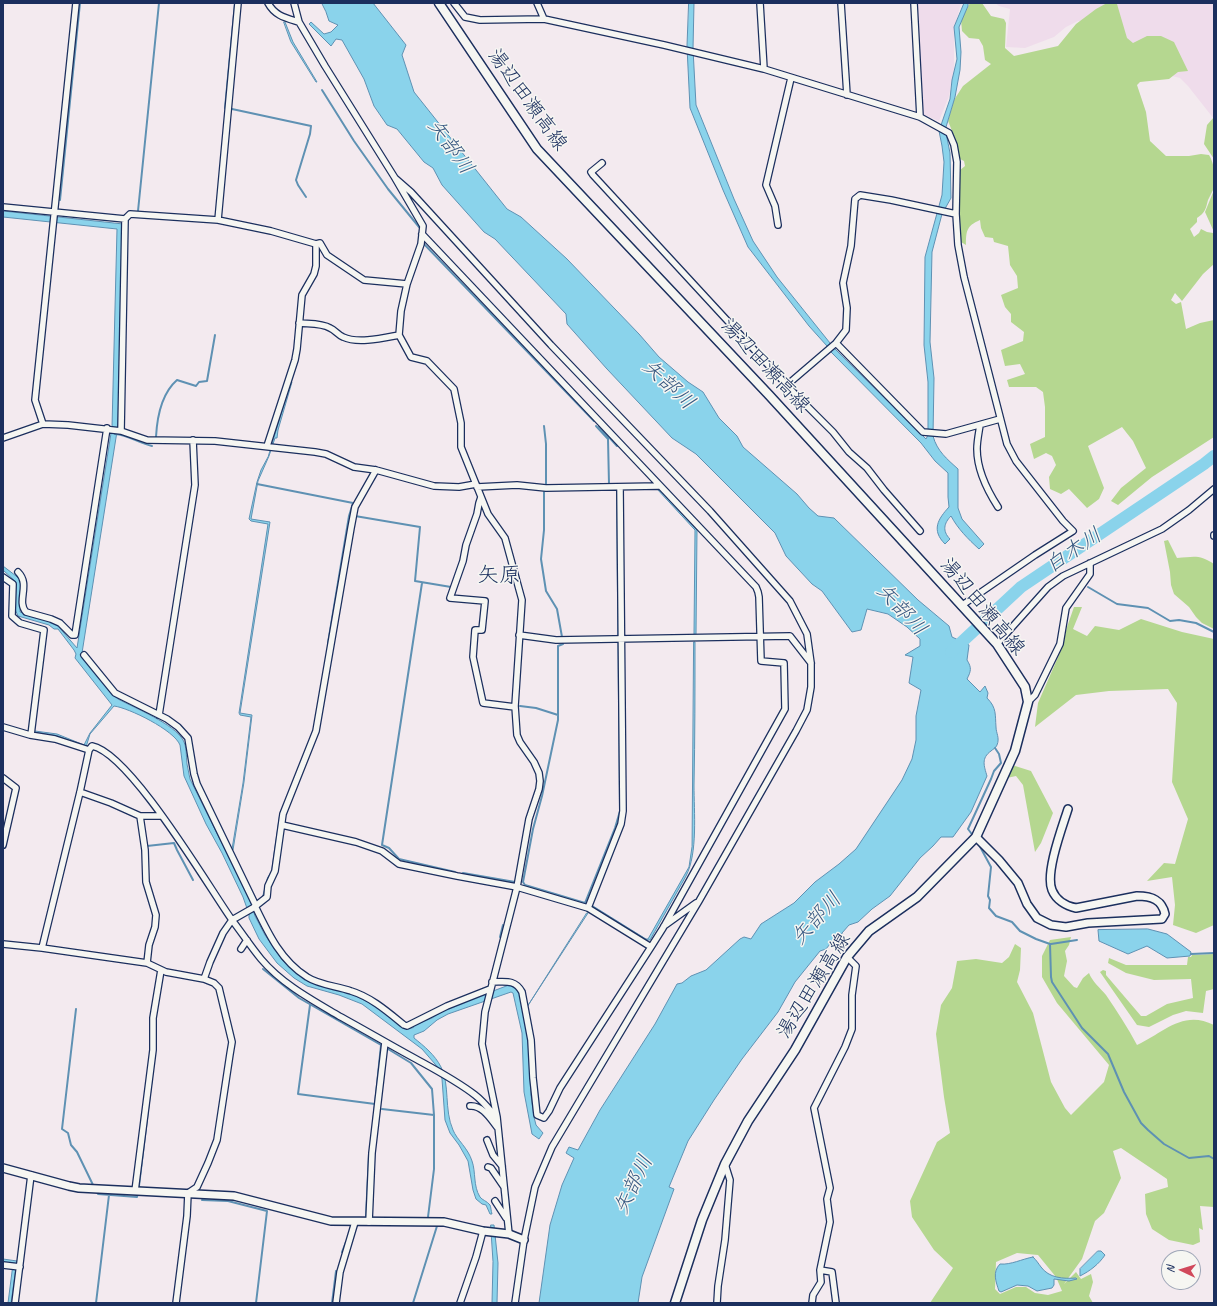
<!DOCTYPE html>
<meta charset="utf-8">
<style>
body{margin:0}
#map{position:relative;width:1217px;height:1306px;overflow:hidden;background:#f3eaef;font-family:Caveat,sans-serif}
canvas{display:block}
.frame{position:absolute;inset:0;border:4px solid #1b2f5e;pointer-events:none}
.north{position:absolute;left:1161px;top:1250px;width:40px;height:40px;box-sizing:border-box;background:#f6f6f2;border:1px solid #9ea6b7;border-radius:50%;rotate:274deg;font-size:11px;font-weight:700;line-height:16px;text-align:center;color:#1b2f5e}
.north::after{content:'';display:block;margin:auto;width:14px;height:18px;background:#d1495b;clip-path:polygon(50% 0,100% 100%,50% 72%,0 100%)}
</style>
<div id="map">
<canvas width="1217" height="1306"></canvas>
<div class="frame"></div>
<div class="north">N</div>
</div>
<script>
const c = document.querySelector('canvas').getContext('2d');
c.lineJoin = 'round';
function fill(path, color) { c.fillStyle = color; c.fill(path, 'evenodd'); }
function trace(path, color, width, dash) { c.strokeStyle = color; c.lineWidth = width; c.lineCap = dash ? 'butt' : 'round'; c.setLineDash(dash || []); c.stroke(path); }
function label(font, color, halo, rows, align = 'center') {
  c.font = font + ' Caveat,"Klee One",sans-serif'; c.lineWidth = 3; c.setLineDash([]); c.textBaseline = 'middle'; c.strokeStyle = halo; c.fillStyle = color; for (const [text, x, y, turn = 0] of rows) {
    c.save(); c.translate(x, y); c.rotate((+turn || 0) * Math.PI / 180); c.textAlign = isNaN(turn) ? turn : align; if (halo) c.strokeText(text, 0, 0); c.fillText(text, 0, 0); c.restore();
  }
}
fill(new Path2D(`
 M917,3H961L954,30V69L949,96L939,121L924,115L922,107Z
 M995,3H1214V119L1188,86L1180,78L1168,75L1144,78L1111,21H1078L1066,27L1054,37L1025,48L1006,47L1010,9L999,6Z`), '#efdceb');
fill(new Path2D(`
 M970,3H982L991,16L1004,19L1006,23L1005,48L1014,56L1058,46L1076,24L1096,9L1107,3L1117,4L1127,38L1133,43L1147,36H1161L1174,42L1188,71L1178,72L1169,79L1140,82L1137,85L1146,112L1150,141L1166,156H1189L1201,154L1209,155C1214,163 1217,179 1214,188C1212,192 1210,196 1208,200C1206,208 1205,213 1197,218V222L1190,229L1194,237L1199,233L1201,229L1207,232L1213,233L1214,238V264L1203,274L1182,301L1175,293L1171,300L1176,304L1181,302L1186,329L1200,323L1214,320V437L1152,477L1118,505L1111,501L1121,488L1146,468L1133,441L1122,427L1088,446L1104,488L1099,499L1087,508L1069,489L1061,494L1050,489L1049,477L1056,465L1052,456L1046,453L1034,459L1030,444L1045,437V407L1043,392L1036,387H1009L1007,380L1025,374L1020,364L1005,366L1001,350L1023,341L1024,332L1011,322V314L1005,307L1001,295L1018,288L1017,276L1010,265L1008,246L994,242L993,238L985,237L981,228L980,220C966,226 966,232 966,245L961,242L958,215L959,171L965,166L964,161L958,158L957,143L948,121L954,100L963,86L991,64L985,60L983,46L979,39L969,38L962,31L961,20Z
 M1214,117V159L1204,144L1207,125Z
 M1214,190V232L1205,212Z
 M1168,540L1177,558C1194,557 1199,554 1214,564V629L1202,623L1196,617L1189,607L1174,594L1171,585L1170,572L1164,541Z
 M1074,607H1082L1073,629L1087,636L1095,626L1119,630L1141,619L1182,632L1214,639V925L1196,933L1173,925L1175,905L1172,877L1147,881L1164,863L1175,864L1188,819L1172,782L1177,703L1168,689L1109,691L1076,695L1035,727L1038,703L1062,648L1067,627Z
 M1012,765L1031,771L1053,813L1041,843L1035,852L1023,785L1016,776L1007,778Z
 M1071,937L1069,945L1065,951L1067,961L1064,976L1074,987L1077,988L1083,978L1089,973C1092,981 1100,988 1106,995C1117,1011 1128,1028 1137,1045C1163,1033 1183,1009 1214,1025V1207L1200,1206L1203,1230L1199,1228L1200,1242L1193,1245L1169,1240L1152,1229L1146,1214L1145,1194L1168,1187L1167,1179L1121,1148L1113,1151L1121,1178L1104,1213L1095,1221L1082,1259L1064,1284L1076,1272L1081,1279L1091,1274L1093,1282L1089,1296L1093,1303H930L953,1268L934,1250L912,1217L910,1201L937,1142L950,1133L944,1097L936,1034L941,1005L952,988L957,961L976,959L1002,963L1009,957L1015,944L1021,948L1020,970L1017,982L1033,1013L1051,1082L1065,1108L1071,1115L1104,1082L1109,1065L1057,1003L1042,977V956L1050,940ZM1017,1253L1038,1255L1056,1277L1062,1291L1048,1295L1035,1293L1026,1287H1016L1000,1294L995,1289L996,1262Z
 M1214,954V989L1206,991L1203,1013L1186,1011L1173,1015L1149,1027L1137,1025L1100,972L1103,970L1106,971V975L1141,1016H1146L1167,1004L1193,998L1191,979L1154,980L1126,973L1108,963L1109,958L1126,965H1187L1188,957H1191L1192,955Z`), '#b5d790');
const water = new Path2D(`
 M322,3H373L406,45L402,55L414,92L507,209L521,217L567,259L639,334L659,357L688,382L703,392L719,418L737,436L743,447L797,494L809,508L818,516L834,518L918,600L949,626L952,637L969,645L967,660C972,668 971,671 967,679L980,692L985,686L988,693L987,698C997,708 995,715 996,727C996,733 1000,738 997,745C996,748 993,749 991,751C981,758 984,766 987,776L971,812L953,837H941L933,846L920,858L890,896L872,909L858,922L849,925L842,933V934H838L826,949L820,951L795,982L778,1012L742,1059L714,1100L688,1141L669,1187L674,1189L642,1277L638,1303H539L550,1225L562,1185L574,1158L566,1153L569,1147L578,1150L600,1110L655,1024L677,984L682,983L691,976L706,970L740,939L744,937L751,939L761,924L794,903L815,882L839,864L856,849L902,780L912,759L916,740V716L921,690L909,683L913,657L905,655L920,646V639L907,627L888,614L867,609L861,630L852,632L822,591L812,584L786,556L775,533L696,454L672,438L607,369L567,324L566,314L495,239L484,232L442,185L433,168L424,162L397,129L387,125L374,106L364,79L342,40L336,39L331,46L309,24L311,22L324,34L331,32L338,25L329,21L326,12Z
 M689,3H694L693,49L696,105L734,199L753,241L777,277L834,348L926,439L928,435V382L924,345L925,257L942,195L944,162L942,146L939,131L950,99L952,80L957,59L954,27L964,3H968V6L959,27L961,52L960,70L955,97L946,127L947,138L950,153L951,198L942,214L932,252L930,342L934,378L933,436C937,451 947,459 958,469V508L962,519L984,544L979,549C968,539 958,529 951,516C944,523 942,531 950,539L945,544C931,530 938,519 949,507L948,497V473L935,461L921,443L831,352L827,346L809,326L748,247L723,190L690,108L687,47Z
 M284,22H285L293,42L317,82H316L291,42Z
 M3,211L123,224L118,425L82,653L83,657L112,694L118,699C135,708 174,724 183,740C187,747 186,756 187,764C188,769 189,774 190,779L240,880L249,898L255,916L265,935L283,961L307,981C327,987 348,991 366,1001C380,1008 391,1019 404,1028C407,1029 411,1029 414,1027L413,1026L432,1018L448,1008L509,985L516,986L520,994L528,1038L531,1095L534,1117L536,1125L543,1133L539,1139L532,1134L524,1092L522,1033L513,993L511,992L448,1014L437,1020L424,1031L414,1035V1038C424,1046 435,1055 441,1067C450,1084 444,1110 453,1130C457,1140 468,1148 472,1161C476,1172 473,1186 480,1197C482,1200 487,1201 490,1205C491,1207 491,1211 492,1214H490L486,1205L482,1204L476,1199L473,1190L468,1161L459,1145L450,1133L445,1120L442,1079L439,1069L435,1064L422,1049L362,1004L339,995L307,986L294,978L277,963L259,939L249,918V914L243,897L222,853L206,824L184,776L180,745C174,730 129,708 114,706L90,734L86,747L58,736L35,732V731L57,734L84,745L90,733L112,705L75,658L76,654L74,650L58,629H54L49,625L18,616L15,609L16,582L3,570V566L20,579L22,586L20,612L48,621L57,625L77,648L112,427L117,229L3,217Z
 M291,382H292L278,430L277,438H275L269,456L258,481L251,519L270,522L240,713L252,715L244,782L233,850L232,849L243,783L251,717L240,715L239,713L268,524L251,521L249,519L257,482L261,470L268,457Z
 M658,488L697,530L696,635L694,634L695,530L657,489Z
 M694,642H695C695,690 695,738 694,785C694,812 698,853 686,876L650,940H647L593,907V906L646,939H648L689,867L692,847Z
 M587,913H588L527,1007Z
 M1148,929L1167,934L1191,952L1190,956L1167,958L1147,946L1128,954L1099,941L1098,930Z
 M491,1225H494L498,1263L497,1303H492L493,1262Z
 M1098,1251H1101L1105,1255C1099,1264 1090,1271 1080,1276V1269Z
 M1033,1257C1037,1261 1038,1263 1041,1267C1049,1278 1063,1279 1076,1278L1077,1279L1069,1281L1054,1279V1285L1052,1288L1037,1291L1028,1286L1017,1285L1001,1292L999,1291C996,1282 992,1272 1000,1264C1011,1265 1022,1259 1033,1257Z
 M3,1259L17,1261L11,1303H8L13,1264L3,1262Z`);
fill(water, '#8ad3eb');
trace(water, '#5e91b3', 1);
trace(new Path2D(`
 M322,90L354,141L388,189L419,227
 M225,108L235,3
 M232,109L311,126L310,134L296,180L298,185L306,197
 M60,200L80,3
 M138,211L159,3
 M424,244L594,421
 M544,426L546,444V485
 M596,426L608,439L609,484
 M599,426L617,446
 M115,434C128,435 139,443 152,446
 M156,437C157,418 161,394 177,380L196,386L199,382L207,381L215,335
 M257,484L353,503L349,516L328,643
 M544,492V530L541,559L546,591L557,609L562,637
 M355,516L420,527L415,581L451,587
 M422,583L382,845L389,848L399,859L455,872
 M1088,587L1117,604L1148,608L1170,621L1179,620L1196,623L1214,632
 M563,644L558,646V720L542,796L533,829L523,882L525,885L585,903L615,828L620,811L617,491
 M520,706L536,708L558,715
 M974,837L968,829L991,779L994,771L1001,763L999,754L995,748
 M978,843L991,867L988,896L990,900L989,908L996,916L1012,922L1020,931L1036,939L1050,944L1051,977L1052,982L1082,1028L1108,1054L1124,1092L1141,1123L1148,1130L1164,1144L1189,1158L1209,1156L1214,1159
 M147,846L174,843L177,850L193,880
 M463,873L515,882
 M263,897L268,878L272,872L280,816
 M500,937L503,925
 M1051,944L1077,940
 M1191,954L1214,953
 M263,969L299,998L381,1045L373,1124
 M310,1005L298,1094L375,1104
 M76,1009L62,1129L68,1133L71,1145L77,1152L94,1187
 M388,1049L411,1063L432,1089L434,1115V1169L428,1217
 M382,1109L434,1115
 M96,1191L98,1194L137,1197L139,1186L152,1077
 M202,1200L228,1201L267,1211L256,1303
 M366,1216L369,1154
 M342,1252L346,1242
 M96,1303L109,1195
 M332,1303L336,1271
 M413,1303L437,1226`), '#5e91b3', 2);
trace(new Path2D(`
 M951,652L1021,587L1204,464L1214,456`), '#8ad3eb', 12);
const minor = new Path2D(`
 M268,3C275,16 286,18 299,22
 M294,3L299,22L325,66L395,178L423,226L421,244L407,284L401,311L399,335L411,357L427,361L454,389L461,423V447L488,514L505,538L522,600L515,706L517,735L520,742L534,762L539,773L540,781L539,789L529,819L517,887L485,1012L482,1044L497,1117L509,1234
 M454,3L465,17L480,20L544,19L664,45L764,69L920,117L949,133L954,145L957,162L956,214L958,245L964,277L1007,444L1016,461L1063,521L1073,531L1035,555L961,606
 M537,3L544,19
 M760,3L764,69
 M841,3L847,95
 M914,3L920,117
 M602,163L591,172L593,175L795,394L833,432L849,452L867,468L884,490L920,531
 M395,178L411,192L551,345L710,511L790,601L807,634L811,663V687L807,710L796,731L699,901L552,1147L535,1187L524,1240L515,1303
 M3,207L125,219L130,214L218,220L271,231L316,244L320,243L327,255L364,280L407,284
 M218,220L238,3
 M778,225L775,206L766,185L791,78
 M299,323C309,324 322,323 330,328C335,330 338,335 343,337C358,344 383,338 399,335
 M836,343L923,432L946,434L1000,419
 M787,385L836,343L846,330L847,308L843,283L851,246L855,199L860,195L891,200L956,214
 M43,424L35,400L76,3
 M980,425C979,432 977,441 977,449C977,470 987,490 998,507
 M121,431L125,219
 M3,438L43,424L68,425L121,431L147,440L215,441L315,452L326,454L354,467L376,470L434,486L459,487L476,484
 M267,446L295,360L297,349L302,295L314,274L316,266V244
 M477,487L517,485L546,488L659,486
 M481,497L479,503L477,514L466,545L463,561L450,598L485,601L482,630H475L473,657L483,703L515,707
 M1214,535V536
 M18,572C31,585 16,601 26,612L51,619L60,623L72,635H75L107,428
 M3,577L13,584L12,616L20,623L44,630L31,735
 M519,635L556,640L790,636L811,663
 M997,644L1048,587L1063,576L1162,529L1189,510L1214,489
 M84,655L115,693L167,719L178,727L188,738L194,774L197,784L256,906
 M1028,702L1035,695L1060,644L1066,608L1090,574V563
 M159,715L195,485L193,440
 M3,727L30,735L55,739L89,750
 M3,778L16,788L3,845
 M80,792L111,803L140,816L145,850L146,882L156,915L155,927L149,945L147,963
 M140,816H161
 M282,825L356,842L382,851L399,864L457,876L517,887L588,908L651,947L663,928L785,709L784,663L761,661L759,597L758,592L756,587L422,234
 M255,906C268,933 281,961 307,977C319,985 337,986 351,991C371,997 388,1012 404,1025L407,1026L447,1006L490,989
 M588,908L621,824L623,811L620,487
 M664,926L696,903
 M3,944L42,948L147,963L166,972L204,979L214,983L219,988L232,1042L230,1054L217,1140L208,1163L197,1187L188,1193L187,1216L176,1303
 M42,948L80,792L89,750L92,746C130,753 208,886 232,920C242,933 251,947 261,959C282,984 312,1000 339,1016C365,1030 390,1045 416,1059C436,1070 457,1081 475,1095C483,1101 490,1110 496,1117
 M241,949L247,940
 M204,979L210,962L223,933L232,920L253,908L267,897L268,886L275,871L283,814L316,731L351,528L355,507L376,470
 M492,982C505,982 515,979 522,992L531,1040L533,1078L537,1115L544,1118L549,1111L560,1088L651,947
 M470,1106C482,1105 490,1118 497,1127
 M487,1140L493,1155L502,1166
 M488,1167L491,1168L504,1187
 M135,1191L153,1050V1018L161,970
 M495,1201L506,1218
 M369,1222L372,1153L385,1042
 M3,1265L20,1267
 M820,1270L832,1272L836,1303
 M15,1303L31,1175
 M336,1303L340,1272L355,1222
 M460,1303L476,1257L483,1231
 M717,1303L718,1286L725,1240L730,1180L725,1164
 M812,1303L813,1295L821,1282L820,1270L830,1222L827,1199L830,1188L814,1108L845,1047L852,1029V995L856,966L847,957`);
const tertiary = new Path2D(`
 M976,837L999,860L1018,883L1027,904L1037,918L1051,925L1066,927L1088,923L1162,919L1165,914C1162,900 1152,896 1137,896L1076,908C1066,906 1056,900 1052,890C1045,873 1062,828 1068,809
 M3,1168L69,1186L79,1188L234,1196L331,1221L444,1222L483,1231L509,1234L524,1240`);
const secondary = new Path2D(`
 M439,3L537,149L769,395L997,644L1025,687L1028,702L1015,751L976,837L917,897L869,931L847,957L795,1050L748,1121L725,1164L702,1220L675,1303`);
trace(minor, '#1b2f5e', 8);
trace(tertiary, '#1b2f5e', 10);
trace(secondary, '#1b2f5e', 11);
trace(minor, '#f6f6f2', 5.5);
trace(tertiary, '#f6f6f2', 7);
trace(secondary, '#f6f6f2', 8);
label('20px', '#1b2f5e', '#f6f6f2', [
 ["湯辺田瀬高線",527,100,54],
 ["湯辺田瀬高線",765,366,47],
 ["湯辺田瀬高線",982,607,50],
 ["湯辺田瀬高線",814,986,-58]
]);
label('italic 21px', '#375881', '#f6f6f2', [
 ["矢部川",450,147,54],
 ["矢部川",668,385,43],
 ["白木川",1074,551,-34],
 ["矢部川",901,610,47],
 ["矢部川",817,919,-48],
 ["矢部川",634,1185,-64]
]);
label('22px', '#1b2f5e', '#f6f6f2', [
 ["矢原",499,576]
]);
</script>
